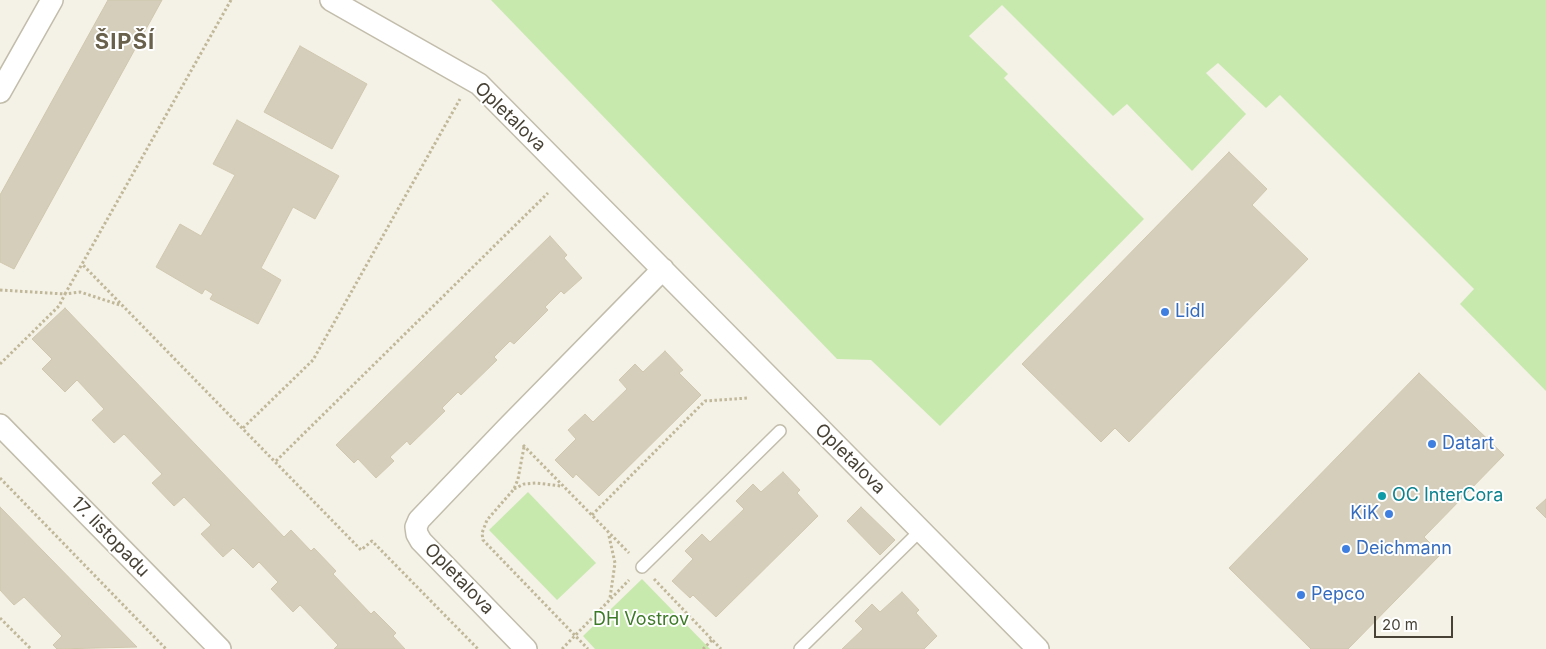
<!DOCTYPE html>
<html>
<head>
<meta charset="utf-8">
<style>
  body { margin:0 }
  #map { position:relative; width:1546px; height:649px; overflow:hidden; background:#f4f1e6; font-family:Inter,sans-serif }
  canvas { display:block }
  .scale { position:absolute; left:1374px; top:616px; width:79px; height:22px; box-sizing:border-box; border:2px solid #474235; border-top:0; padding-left:6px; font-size:15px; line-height:18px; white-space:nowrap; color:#474235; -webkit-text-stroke:4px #fff; paint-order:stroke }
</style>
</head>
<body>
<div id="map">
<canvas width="1546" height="649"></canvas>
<div class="scale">20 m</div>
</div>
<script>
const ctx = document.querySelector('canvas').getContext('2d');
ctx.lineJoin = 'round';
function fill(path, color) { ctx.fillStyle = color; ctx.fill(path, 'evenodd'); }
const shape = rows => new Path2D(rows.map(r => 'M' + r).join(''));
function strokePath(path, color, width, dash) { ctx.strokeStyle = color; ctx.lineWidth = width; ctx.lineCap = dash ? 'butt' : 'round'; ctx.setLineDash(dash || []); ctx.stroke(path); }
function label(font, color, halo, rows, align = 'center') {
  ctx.font = font + ' Inter,sans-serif'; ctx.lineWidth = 4; ctx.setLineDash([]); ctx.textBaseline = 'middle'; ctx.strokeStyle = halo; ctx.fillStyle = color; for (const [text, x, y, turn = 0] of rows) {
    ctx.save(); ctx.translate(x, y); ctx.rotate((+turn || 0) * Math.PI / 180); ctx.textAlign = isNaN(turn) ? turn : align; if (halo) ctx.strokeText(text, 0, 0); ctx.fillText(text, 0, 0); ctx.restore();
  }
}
fill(shape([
  [491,0,1546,0,1546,391,1460,304,1474,289,1280,95,1266,108,1218,63,1206,73,1246,114,1192,171,1127,104,1113,116,1002,5,969,36,1008,74,1004,78,1144,219,940,426,871,360,837,359],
  [528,492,596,563,557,600,489,530],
  [642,579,710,649,595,649,583,636]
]), '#c8e9ae');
const building = shape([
  [108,0,162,0,14,269,0,262,0,195,108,0],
  [300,46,367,84,332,149,264,112,300,46],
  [237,120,339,176,315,219,293,207,261,268,281,280,258,324,210,299,213,294,205,289,202,294,156,267,180,224,201,236,235,175,213,164,237,120],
  [1229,152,1267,189,1252,205,1308,259,1129,442,1115,428,1101,442,1022,364,1229,152],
  [550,236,567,255,564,258,582,278,564,294,561,291,545,307,548,310,514,344,510,341,494,357,497,360,461,395,458,392,442,408,445,411,410,445,407,441,390,457,394,461,376,478,358,459,354,463,336,445,550,236],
  [65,308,284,537,291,530,311,551,314,548,336,571,333,574,371,614,374,611,396,633,393,636,405,649,334,649,338,645,300,605,293,612,271,589,278,582,259,562,253,568,233,548,223,557,201,534,211,525,184,497,174,506,152,483,162,474,124,434,114,443,92,420,104,409,77,380,65,392,42,369,52,359,32,339,65,308],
  [665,351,683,370,679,373,701,395,599,496,576,474,573,478,555,460,576,439,568,430,585,414,593,422,627,389,619,380,635,364,643,372,665,351],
  [1419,373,1504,455,1424,537,1441,554,1348,649,1311,649,1229,568,1419,373],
  [783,472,800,490,797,493,818,516,716,617,693,595,690,598,672,581,693,559,685,551,702,534,710,542,744,509,736,501,753,484,761,492,783,472],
  [1546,499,1546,518,1536,508,1546,499],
  [0,507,137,647,57,649,53,645,62,636,24,597,14,605,0,590,0,507],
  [861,507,895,540,880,555,847,521,861,507],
  [902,592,919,610,916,613,937,636,924,649,842,649,863,629,855,621,872,604,880,612,902,592]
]);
fill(building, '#d5cebb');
strokePath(building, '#d0c7ae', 1);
const lane = shape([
  [642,567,780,431],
  [800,649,921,530]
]);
const street = shape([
  [331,0,479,84,1038,649],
  [0,92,52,0],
  [0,425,220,649],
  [526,649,421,541,417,534,416,527,419,520,506,429,663,269]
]);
strokePath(lane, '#c2bdab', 14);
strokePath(street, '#c2bdab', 24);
strokePath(shape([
  [231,0,82,264,361,550,372,541,478,649],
  [0,290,65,294,82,264],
  [0,364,59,306,65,294,80,292,123,306],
  [243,428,313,360,460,99],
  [523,445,629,553],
  [524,447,518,479,514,489,487,520,482,533,483,540,588,649],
  [276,461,548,193],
  [0,478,166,649],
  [514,489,524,484,536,483,561,486],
  [592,515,705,401,748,398],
  [609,536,615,563,610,598],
  [654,579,721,649],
  [0,618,31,649],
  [562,649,629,580],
  [703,649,712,640]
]), '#c1b899', 3, [2.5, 2.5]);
strokePath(lane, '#fff', 11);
strokePath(street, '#fff', 21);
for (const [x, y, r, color] of [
  [1165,312,5,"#3f7fe0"],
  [1432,444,5,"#3f7fe0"],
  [1382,496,5,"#0f9aa8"],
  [1389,514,5,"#3f7fe0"],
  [1346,549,5,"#3f7fe0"],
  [1301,595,5,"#3f7fe0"]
]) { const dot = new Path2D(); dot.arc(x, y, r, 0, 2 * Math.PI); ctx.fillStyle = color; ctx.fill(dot); strokePath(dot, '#fff', 2); }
label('18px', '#474235', '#fff', [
  ["Opletalova",510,117,44],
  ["Opletalova",850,459,45],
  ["17. listopadu",110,537,46],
  ["Opletalova",459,579,46]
]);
label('18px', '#366cbe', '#fff', [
  ["Lidl",1175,312],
  ["Datart",1442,444],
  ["KiK",1379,514,"right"],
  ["Deichmann",1356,549],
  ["Pepco",1311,595]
], 'left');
label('18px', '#0d838f', '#fff', [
  ["OC InterCora",1392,496]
], 'left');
label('18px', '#3d7a27', '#fff', [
  ["DH Vostrov",641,620]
]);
ctx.letterSpacing = '1px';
label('bold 22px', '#6a614c', '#fff', [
  ["ŠIPŠÍ",125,42]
]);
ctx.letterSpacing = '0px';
</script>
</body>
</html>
